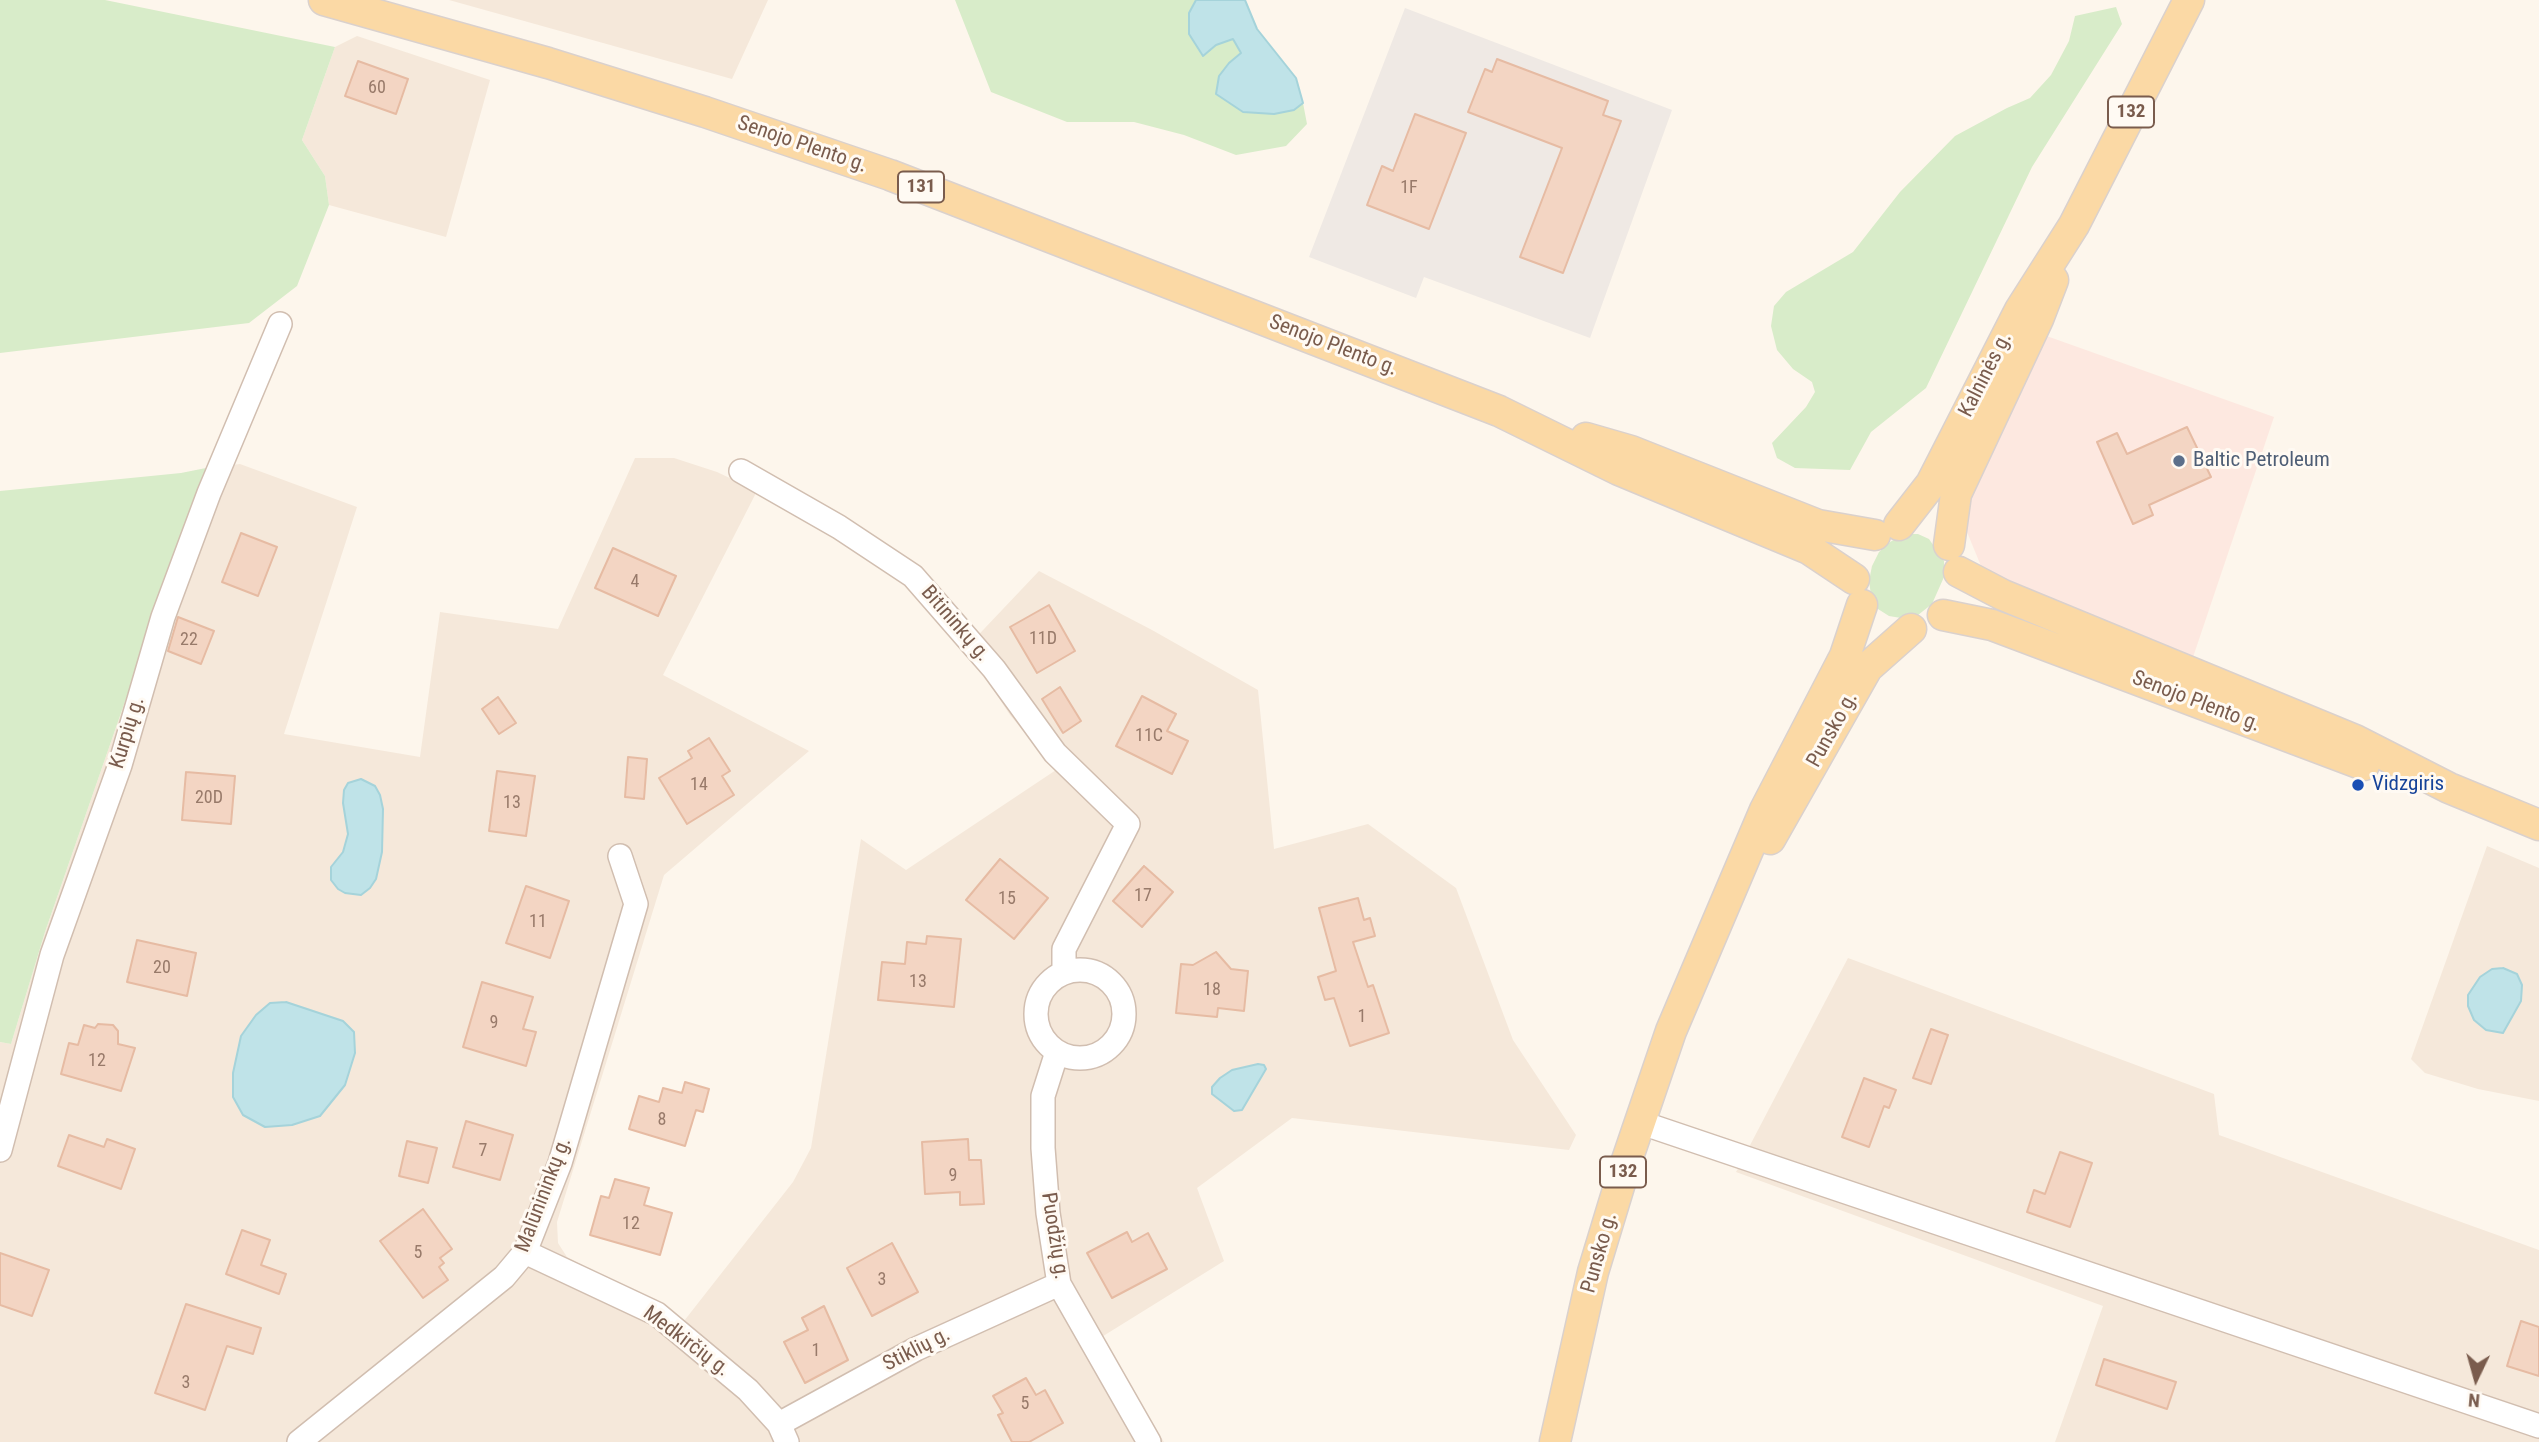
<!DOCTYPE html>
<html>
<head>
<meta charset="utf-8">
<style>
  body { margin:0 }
  #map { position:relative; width:2539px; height:1442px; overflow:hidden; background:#fdf6ec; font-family:"Roboto Condensed",sans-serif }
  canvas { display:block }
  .north { position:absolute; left:2441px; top:1344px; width:70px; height:70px; -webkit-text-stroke:5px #fffaf3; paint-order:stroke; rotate:185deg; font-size:19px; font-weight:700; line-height:28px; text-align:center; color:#7a5c4d }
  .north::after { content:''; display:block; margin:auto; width:24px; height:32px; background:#7a5c4d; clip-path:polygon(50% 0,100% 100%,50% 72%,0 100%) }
</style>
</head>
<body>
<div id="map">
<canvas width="2539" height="1442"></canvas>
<div class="north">N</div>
</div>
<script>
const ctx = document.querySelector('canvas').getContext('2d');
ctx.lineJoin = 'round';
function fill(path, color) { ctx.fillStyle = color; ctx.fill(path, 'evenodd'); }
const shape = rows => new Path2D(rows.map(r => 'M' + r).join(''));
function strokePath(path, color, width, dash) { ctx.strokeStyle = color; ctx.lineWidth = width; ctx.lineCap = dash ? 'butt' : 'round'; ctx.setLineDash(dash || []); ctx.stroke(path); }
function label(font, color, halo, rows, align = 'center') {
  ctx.font = font + ' "Roboto Condensed",sans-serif'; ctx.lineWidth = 6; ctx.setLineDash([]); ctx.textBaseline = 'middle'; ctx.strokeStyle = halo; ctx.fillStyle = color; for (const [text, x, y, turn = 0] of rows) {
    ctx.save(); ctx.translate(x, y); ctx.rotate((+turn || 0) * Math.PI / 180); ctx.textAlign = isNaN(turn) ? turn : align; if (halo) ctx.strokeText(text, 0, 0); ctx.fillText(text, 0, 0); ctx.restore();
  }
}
fill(shape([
  [449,0,768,0,732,79],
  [357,36,490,80,446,237,329,205,325,176,302,140,335,47],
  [635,458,674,458,717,472,757,491,663,675,809,751,664,875,557,1222,558,1243,567,1257,669,1310,684,1321,793,1182,811,1148,861,839,906,870,1056,770,1010,715,966,648,1039,571,1152,630,1258,690,1274,849,1368,824,1456,888,1513,1040,1576,1135,1569,1150,1292,1118,1197,1188,1224,1261,1100,1338,1164,1442,0,1442,0,1042,11,1044,45,932,206,468,240,464,357,507,284,734,420,757,440,612,558,629],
  [2487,846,2539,868,2539,1101,2478,1089,2425,1073,2411,1059],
  [1848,958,2214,1094,2219,1135,2539,1250,2539,1442,2055,1442,2103,1306,1736,1172]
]), '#f5e8da');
fill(shape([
  [2041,334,2274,417,2190,666,1987,575,1981,566,1967,532,1964,505]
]), '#fde8e0');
fill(shape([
  [1405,8,1672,110,1590,338,1424,277,1416,298,1309,257]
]), '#efe9e4');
fill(shape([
  [0,0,105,0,335,47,302,140,325,176,329,205,297,286,249,323,0,353],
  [955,0,1196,0,1189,13,1203,56,1216,45,1233,39,1241,54,1229,63,1217,94,1243,112,1274,114,1294,110,1303,103,1307,124,1286,146,1236,155,1184,135,1134,122,1067,122,991,92],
  [2116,7,2122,24,2032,167,1926,388,1871,432,1850,470,1795,468,1777,458,1772,443,1806,407,1815,392,1812,382,1793,369,1777,350,1771,326,1774,306,1786,292,1853,252,1900,192,1955,136,2007,108,2030,98,2051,75,2069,41,2075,16],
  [206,468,45,932,11,1044,0,1042,0,491,181,473],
  [1904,534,1918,534,1929,539,1944,561,1944,577,1932,604,1918,615,1901,618,1889,616,1878,609,1871,595,1869,581,1872,566,1879,552,1890,542]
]), '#d8ecc9');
const water = shape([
  [1196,0,1245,0,1257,29,1296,78,1303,103,1294,110,1274,114,1243,112,1216,94,1219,76,1229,63,1241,53,1233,39,1216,45,1203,56,1189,34,1189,13,1196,0],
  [361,779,375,786,380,795,383,809,382,852,376,879,370,888,361,895,345,893,338,889,331,880,331,867,343,852,348,834,343,803,344,790,348,783,361,779],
  [2503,968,2517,974,2522,985,2521,1001,2503,1033,2486,1030,2474,1020,2468,1006,2468,995,2480,977,2492,969,2503,968],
  [286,1002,343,1021,354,1032,355,1053,345,1085,320,1116,292,1125,265,1127,243,1115,233,1097,233,1073,241,1036,256,1015,270,1003,286,1002],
  [1258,1064,1264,1065,1266,1069,1242,1110,1234,1111,1212,1094,1212,1087,1220,1078,1232,1070,1258,1064]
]);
fill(water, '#bfe3e8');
strokePath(water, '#a5d3da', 2);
const building = shape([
  [1497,59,1608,101,1603,115,1621,121,1563,273,1520,257,1562,148,1468,112,1485,69,1492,72,1497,59],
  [358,61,408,79,396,114,345,96,358,61],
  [1415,114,1466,133,1429,229,1367,205,1382,166,1393,171,1415,114],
  [2187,427,2211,477,2149,505,2153,515,2133,524,2097,442,2117,433,2127,454,2187,427],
  [241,533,277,547,258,596,222,582,241,533],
  [613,548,676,576,658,616,595,588,613,548],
  [1049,605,1075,651,1037,673,1010,627,1049,605],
  [178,617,214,631,201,664,168,651,178,617],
  [1060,687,1081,721,1063,733,1042,699,1060,687],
  [1142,696,1176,714,1167,731,1188,741,1172,774,1116,746,1142,696],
  [498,697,516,723,499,734,482,709,498,697],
  [709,738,730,771,722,776,734,795,687,824,659,778,692,758,688,751,709,738],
  [628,757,647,759,644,799,625,797,628,757],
  [497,771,535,776,526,836,489,831,497,771],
  [186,772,235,776,231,824,182,820,186,772],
  [1000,859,1048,898,1014,939,966,900,1000,859],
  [1144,866,1173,892,1142,927,1113,901,1144,866],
  [526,886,569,901,550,958,506,943,526,886],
  [1358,898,1364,920,1370,918,1375,936,1353,942,1368,987,1373,985,1389,1033,1350,1046,1334,998,1325,1000,1318,977,1336,971,1319,908,1358,898],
  [927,936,961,939,954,1007,878,1000,882,962,905,964,907,942,926,944,927,936],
  [137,940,196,953,187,996,127,982,137,940],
  [1216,952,1231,969,1248,971,1244,1011,1218,1008,1217,1017,1176,1013,1181,964,1193,965,1216,952],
  [482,982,533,997,523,1029,536,1032,526,1066,463,1047,482,982],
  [98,1024,113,1025,118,1031,118,1044,135,1048,121,1091,61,1074,69,1043,78,1045,84,1025,95,1028,98,1024],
  [1931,1029,1948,1035,1931,1084,1913,1078,1931,1029],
  [1864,1078,1896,1090,1889,1108,1884,1106,1869,1147,1842,1137,1864,1078],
  [685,1082,709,1089,703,1112,696,1110,685,1146,629,1129,639,1096,659,1102,663,1088,682,1093,685,1082],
  [466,1121,513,1135,500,1180,453,1167,466,1121],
  [69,1135,104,1147,107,1139,135,1149,121,1189,58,1166,69,1135],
  [968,1139,969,1160,981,1160,984,1204,960,1205,960,1192,925,1194,922,1142,968,1139],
  [407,1141,437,1148,428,1183,399,1176,407,1141],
  [2060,1152,2092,1163,2070,1227,2027,1212,2034,1190,2045,1194,2060,1152],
  [615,1179,649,1188,644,1205,672,1213,660,1255,590,1235,601,1196,609,1198,615,1179],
  [423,1209,452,1249,440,1258,444,1263,439,1267,448,1280,423,1298,380,1241,423,1209],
  [242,1230,270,1240,261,1265,286,1274,279,1294,226,1274,242,1230],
  [1127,1232,1132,1242,1148,1233,1167,1269,1112,1298,1087,1253,1127,1232],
  [892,1243,918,1292,872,1316,847,1268,892,1243],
  [0,1253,49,1270,32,1316,0,1305,0,1253],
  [186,1304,261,1328,253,1354,227,1346,205,1410,155,1393,186,1304],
  [824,1306,848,1360,805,1383,784,1342,808,1330,802,1318,824,1306],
  [2521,1321,2539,1327,2539,1376,2507,1366,2521,1321],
  [2104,1359,2176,1382,2167,1409,2096,1385,2104,1359],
  [1026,1378,1036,1395,1045,1390,1063,1423,1029,1442,1012,1442,998,1415,1003,1413,993,1396,1026,1378]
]);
fill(building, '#f3d5c3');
strokePath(building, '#e6bba3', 2);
const minor = shape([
  [741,471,839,527,913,576,994,669,1055,753,1128,824,1064,949,1064,973],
  '1036 1014a44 44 0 1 1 88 0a44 44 0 1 1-88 0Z',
  [1057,1052,1043,1096,1043,1148,1048,1213,1059,1284,1149,1442],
  [1639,1122,2539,1426],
  [0,1150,52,955,120,765,163,617,209,493,280,324],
  [525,1252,657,1314,748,1390,779,1424,787,1442],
  [779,1424,916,1349,1059,1284],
  [299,1442,504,1277,525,1252,560,1163,636,904,620,856]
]);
const major = shape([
  [324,0,548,63,705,112,890,175,1499,411,1619,470,1809,549,1854,579],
  [1586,438,1631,451,1818,525,1875,535],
  [1899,525,1931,484,2020,310,2074,225,2189,0],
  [1949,545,1956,494,2038,319,2053,280],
  [1959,572,2003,595,2355,740,2449,788,2539,825],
  [1943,615,1992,625,2364,765],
  [1770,839,1867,668,1911,629],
  [1555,1442,1593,1272,1627,1160,1671,1031,1765,810,1845,656,1862,605]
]);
strokePath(minor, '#d1beb0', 26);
strokePath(major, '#dad1cd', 33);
strokePath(minor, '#fff', 23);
strokePath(major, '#fbd9a5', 30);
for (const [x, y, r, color] of [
  [2179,461,7,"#5c6f8a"],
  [2358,785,7,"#1a4fb4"]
]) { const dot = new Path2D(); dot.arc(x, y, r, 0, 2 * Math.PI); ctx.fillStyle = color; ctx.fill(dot); strokePath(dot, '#fffaf3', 2.5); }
label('18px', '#987a6a', null, [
  ["60",377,88],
  ["1F",1409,188],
  ["4",635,582],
  ["11D",1043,639],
  ["22",189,640],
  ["11C",1149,736],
  ["14",699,785],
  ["20D",209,798],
  ["13",512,803],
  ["17",1143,896],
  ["15",1007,899],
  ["11",538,922],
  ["20",162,968],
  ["13",918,982],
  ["18",1212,990],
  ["1",1362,1017],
  ["9",494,1023],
  ["12",97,1061],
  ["8",662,1120],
  ["7",483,1151],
  ["9",953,1176],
  ["12",631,1224],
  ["5",418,1253],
  ["3",882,1280],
  ["1",816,1351],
  ["3",186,1383],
  ["5",1025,1404]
]);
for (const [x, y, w] of [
  [2131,112,46],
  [921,187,46],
  [1623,1172,46]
]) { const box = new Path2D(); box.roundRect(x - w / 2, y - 15.5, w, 31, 5); ctx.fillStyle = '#fffaf3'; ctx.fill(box); strokePath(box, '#7a5c4d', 2); }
label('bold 19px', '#7a5c4d', null, [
  ["132",2131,112],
  ["131",921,187],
  ["132",1623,1172]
]);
label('21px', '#7a5c4d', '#fffaf3', [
  ["Senojo Plento g.",802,145,19],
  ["Senojo Plento g.",1333,346,21],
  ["Kalninės g.",1986,375,-63],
  ["Bitininkų g.",955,624,49],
  ["Senojo Plento g.",2196,702,21],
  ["Punsko g.",1833,730,-61],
  ["Kurpių g.",128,733,-73],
  ["Malūnininkų g.",544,1195,-69],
  ["Puodžių g.",1054,1236,81],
  ["Punsko g.",1600,1253,-74],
  ["Medkirčių g.",686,1342,37],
  ["Stiklių g.",917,1350,-27]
]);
label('21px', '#4e5e75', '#fffaf3', [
  ["Baltic Petroleum",2193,461]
], 'left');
label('21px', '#164399', '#fffaf3', [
  ["Vidzgiris",2372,785]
], 'left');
</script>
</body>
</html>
